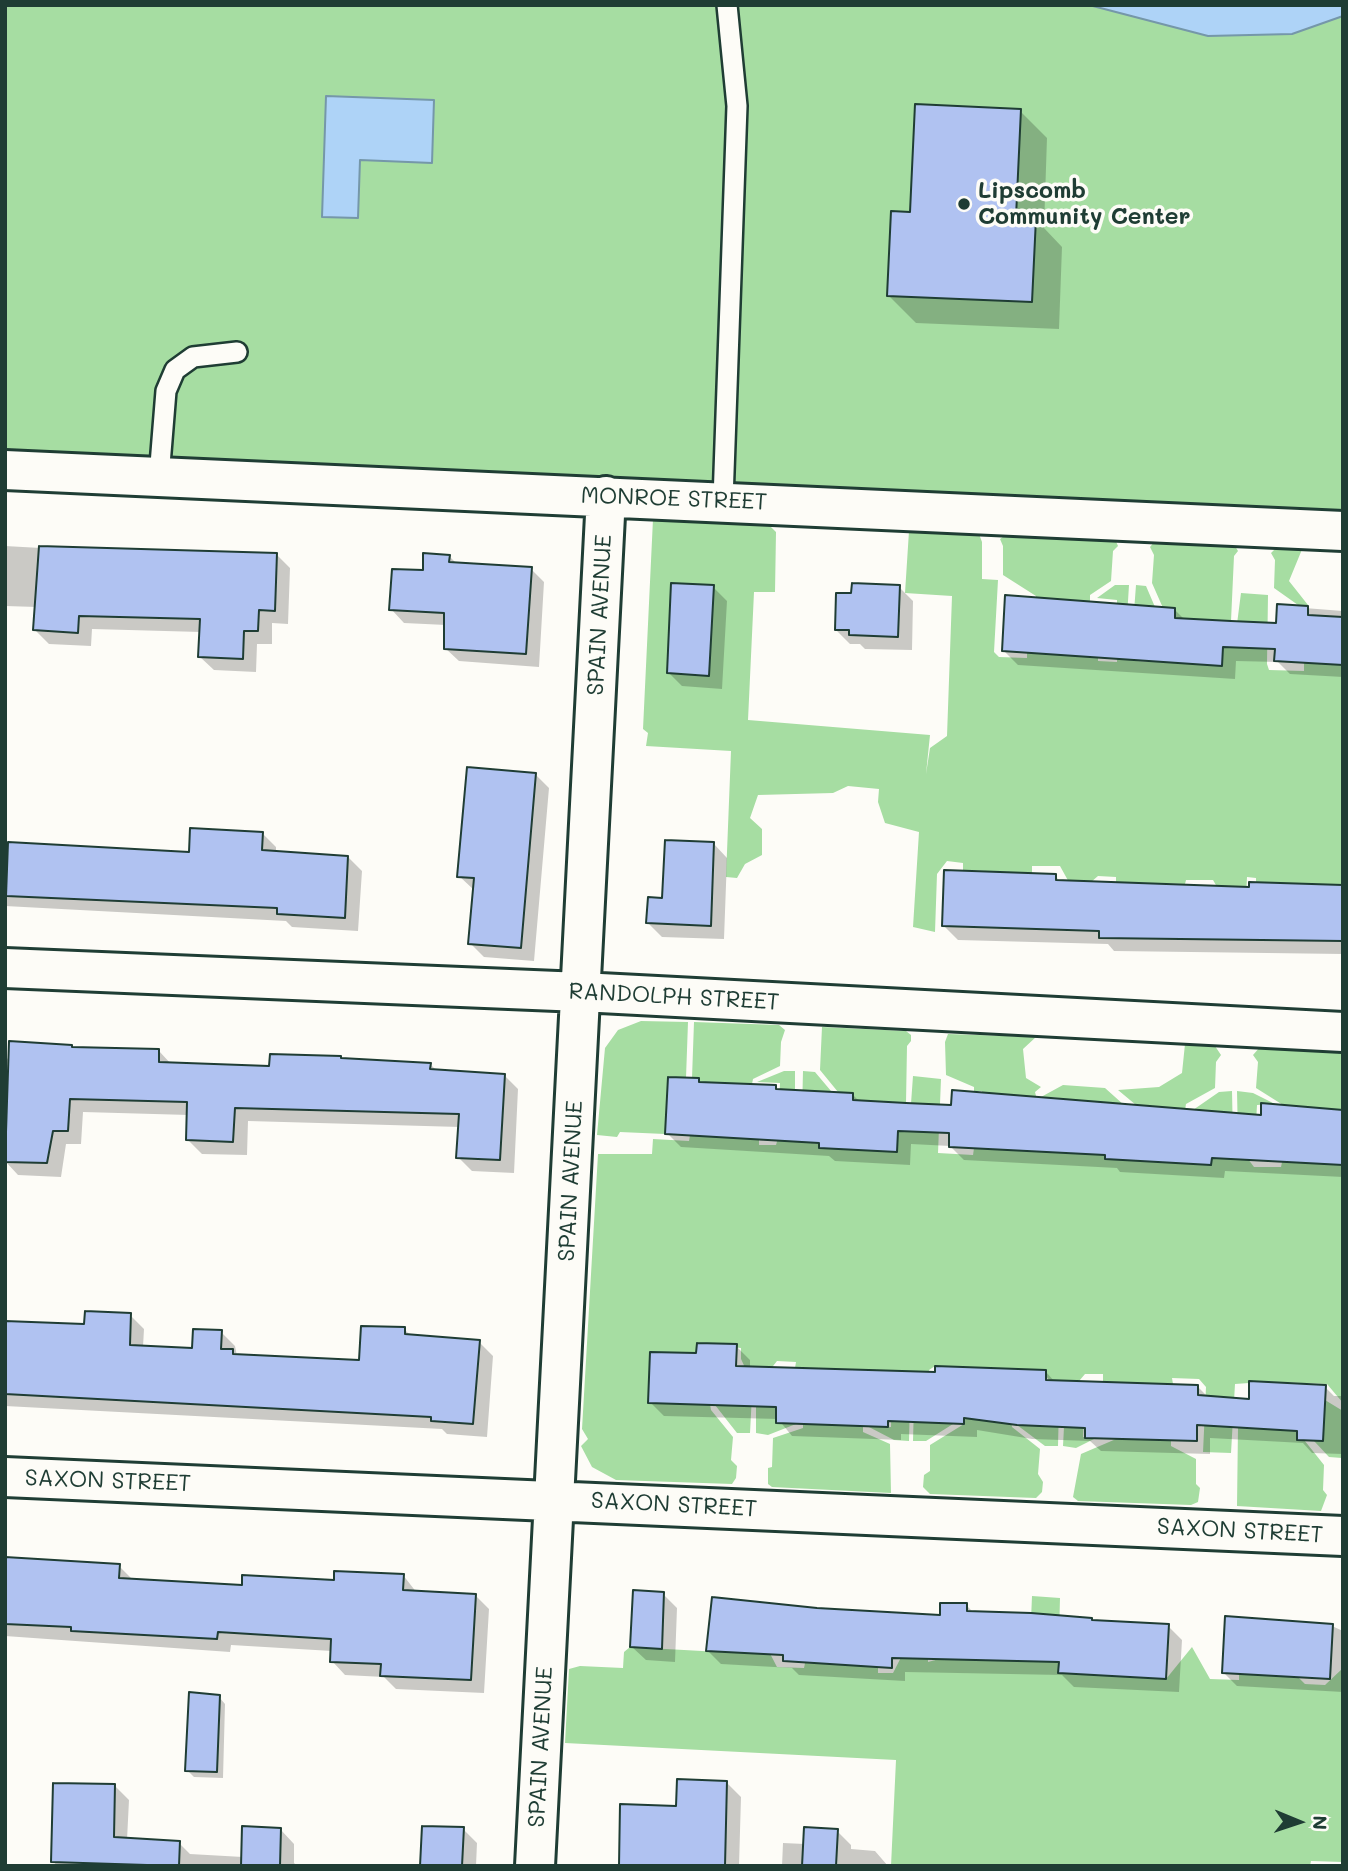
<!DOCTYPE html>
<html>
<head>
<meta charset="utf-8">
<style>
  body { margin:0 }
  #map { position:relative; width:1348px; height:1871px; overflow:hidden; background:#fdfcf7; font-family:Mali,sans-serif }
  canvas { display:block }
  .frame { position:absolute; inset:0; border:7px solid #1f3d34; pointer-events:none }
  .north { position:absolute; left:1264px; top:1787px; width:70px; height:70px; -webkit-text-stroke:5px #fdfcf7; paint-order:stroke; rotate:92deg; font-size:19px; font-weight:700; line-height:28px; text-align:center; color:#1f3d34 }
  .north::after { content:''; display:block; margin:auto; width:24px; height:32px; background:#1f3d34; clip-path:polygon(50% 0,100% 100%,50% 72%,0 100%) }
</style>
</head>
<body>
<div id="map">
<canvas width="1348" height="1871"></canvas>
<div class="frame"></div>
<div class="north">N</div>
</div>
<script>
const ctx = document.querySelector('canvas').getContext('2d');
ctx.lineJoin = 'round';
function fill(path, color) { ctx.fillStyle = color; ctx.fill(path, 'evenodd'); }
const shape = rows => new Path2D(rows.map(r => 'M' + r).join(''));
function strokePath(path, color, width, dash) { ctx.strokeStyle = color; ctx.lineWidth = width; ctx.lineCap = dash ? 'butt' : 'round'; ctx.setLineDash(dash || []); ctx.stroke(path); }
function label(font, color, halo, rows, align = 'center') {
  ctx.font = font + ' Mali,sans-serif'; ctx.lineWidth = 7; ctx.setLineDash([]); ctx.textBaseline = 'middle'; ctx.strokeStyle = halo; ctx.fillStyle = color; for (const [text, x, y, turn = 0] of rows) {
    ctx.save(); ctx.translate(x, y); ctx.rotate((+turn || 0) * Math.PI / 180); ctx.textAlign = isNaN(turn) ? turn : align; if (halo) ctx.strokeText(text, 0, 0); ctx.fillText(text, 0, 0); ctx.restore();
  }
}
fill(shape([
  [5,5,1343,5,1343,531,5,470],
  [653,519,770,526,776,532,775,592,754,592,748,720,930,735,926,774,930,748,947,736,952,596,905,593,909,531,979,534,982,542,982,579,998,580,994,652,999,657,1027,658,1027,653,1098,657,1098,661,1117,662,1117,600,1097,598,1115,585,1129,585,1126,633,1134,647,1136,661,1222,665,1223,647,1234,647,1241,593,1268,595,1267,664,1269,670,1304,671,1304,663,1343,665,1343,885,1256,882,1256,878,1247,877,1246,898,1231,911,1213,880,1186,880,1185,884,1116,882,1116,877,1098,876,1076,895,1060,866,1032,866,1032,873,963,870,963,863,947,861,937,874,935,932,913,927,919,832,885,823,878,802,879,789,848,786,833,793,758,795,750,818,762,829,762,855,745,864,737,878,726,877,731,751,646,746,648,733,643,729],
  [671,583,714,585,709,675,667,673],
  [1007,534,1115,539,1118,546,1113,551,1111,581,1090,595,1090,602,1036,606,1036,596,1003,575,1003,546,1000,539],
  [1155,541,1235,546,1238,551,1234,556,1231,621,1175,618,1175,609,1163,608,1152,583,1154,555,1150,547],
  [1278,546,1303,547,1289,581,1308,605,1298,605,1274,588,1275,560,1271,553],
  [1136,585,1146,586,1155,607,1133,625],
  [641,1021,688,1022,686,1078,668,1077,665,1134,620,1132,617,1137,597,1135,605,1048,618,1030],
  [694,1022,779,1025,785,1030,781,1042,780,1066,753,1079,752,1084,746,1084,746,1091,699,1088,692,1078],
  [822,1027,906,1031,911,1035,911,1041,907,1046,906,1103,853,1100,853,1093,838,1092,820,1070],
  [948,1034,1036,1037,1023,1049,1026,1078,1041,1087,1035,1092,1036,1096,982,1101,982,1091,974,1091,974,1087,946,1075,945,1042],
  [1185,1044,1215,1046,1221,1055,1216,1062,1215,1088,1186,1104,1185,1110,1136,1105,1118,1090,1159,1087,1182,1073],
  [1260,1047,1343,1051,1343,1109,1292,1115,1293,1105,1283,1105,1256,1088,1258,1062,1253,1055],
  [784,1071,795,1071,795,1112,778,1133,780,1083,757,1082],
  [803,1071,815,1072,831,1091,822,1091,820,1131,802,1112],
  [913,1076,941,1079,938,1153,973,1155,974,1148,1057,1152,1060,1098,1041,1097,1063,1085,1105,1088,1124,1105,1108,1104,1105,1159,1211,1165,1214,1112,1193,1110,1219,1092,1232,1091,1233,1139,1254,1167,1281,1167,1282,1162,1343,1165,1343,1403,1327,1384,1250,1381,1249,1383,1235,1384,1231,1453,1203,1452,1206,1387,1199,1379,1172,1378,1173,1384,1103,1382,1103,1374,1085,1374,1063,1400,1046,1376,1046,1370,935,1366,929,1370,928,1382,890,1371,795,1368,796,1362,777,1361,755,1389,741,1359,741,1348,697,1343,697,1353,650,1352,648,1402,710,1404,711,1410,733,1437,731,1460,737,1466,736,1478,732,1484,616,1480,592,1467,581,1446,588,1439,582,1429,598,1154,652,1154,653,1139,689,1141,690,1135,759,1139,759,1145,776,1145,778,1138,812,1132,812,1143,819,1144,820,1148,897,1152,898,1131,909,1131],
  [1237,1091,1253,1093,1275,1104,1257,1105,1254,1159,1238,1138],
  [778,1367,776,1423,796,1424,768,1435,756,1433,756,1395],
  [892,1378,910,1400,909,1441,894,1440,867,1426,891,1427],
  [1085,1383,1083,1437,1096,1438,1076,1448,1063,1446,1065,1407],
  [752,1395,750,1433,737,1433,715,1405],
  [1325,1400,1343,1411,1342,1458,1329,1457,1314,1441],
  [914,1402,933,1423,953,1424,926,1441,913,1441],
  [1059,1407,1058,1446,1045,1446,1017,1425,1044,1426],
  [966,1417,1011,1420,1012,1427,1040,1449,1038,1474,1043,1482,1042,1492,1036,1498,930,1494,923,1487,924,1475,930,1471,930,1445,964,1424],
  [803,1424,863,1426,863,1432,890,1444,891,1493,772,1487,768,1484,768,1468,772,1467,773,1438,803,1428],
  [1238,1427,1297,1431,1324,1465,1323,1490,1327,1495,1321,1511,1237,1506],
  [1117,1432,1171,1440,1171,1446,1196,1459,1196,1484,1200,1488,1198,1502,1191,1505,1078,1501,1073,1497,1081,1454,1116,1439],
  [1032,1596,1060,1598,1058,1673,1166,1679,1192,1647,1210,1679,1239,1680,1239,1674,1298,1677,1305,1684,1325,1685,1343,1668,1343,1862,1311,1861,1310,1866,891,1866,896,1760,565,1743,569,1669,580,1666,623,1668,624,1652,630,1647,738,1653,761,1636,777,1667,804,1668,805,1663,878,1667,878,1673,893,1673,915,1630,928,1644,928,1662,939,1659,1013,1661,1030,1644]
]), '#a6dda2');
const water = shape([
  [1089,5,1343,5,1343,16,1292,34,1208,36,1089,5],
  [326,96,434,100,432,163,360,160,358,218,322,217,326,96]
]);
fill(water, '#aed3f7');
strokePath(water, '#7597a9', 2);
fill(shape([
  [1020,111,1047,138,1044,228,1062,247,1059,329,916,323,889,296,912,213],
  [5,546,113,552,276,554,290,568,288,624,272,623,272,644,257,644,256,672,214,670,200,657,201,632,92,629,91,646,49,644,35,630,37,607,5,606],
  [449,556,457,564,531,569,544,582,539,667,459,661,445,648,446,625,404,623,391,609,424,572],
  [713,587,727,601,722,689,682,686,668,672],
  [899,587,913,601,912,650,865,649,860,644,850,644,836,630],
  [1279,606,1343,611,1343,677,1290,674,1278,662,1236,661,1235,679,1018,665,1004,651,1175,610,1185,620,1278,625],
  [535,774,549,788,534,961,484,957,470,943,474,890,459,876],
  [262,833,276,847,276,853,348,857,362,871,358,931,292,927,286,921,5,906,5,844,191,854],
  [714,844,727,858,724,939,662,937,648,923,664,900],
  [1055,876,1061,882,1251,888,1343,887,1343,954,1114,951,1108,944,958,940,944,926],
  [74,1049,159,1051,172,1065,271,1068,341,1057,344,1060,430,1064,437,1071,504,1075,518,1089,514,1173,472,1171,458,1157,460,1127,248,1121,247,1155,202,1154,188,1140,189,1115,83,1112,81,1144,66,1144,61,1177,18,1175,5,1161,5,1059],
  [698,1080,702,1084,775,1087,780,1091,852,1094,861,1103,1262,1117,1343,1112,1343,1177,1225,1171,1224,1178,1120,1172,1117,1168,964,1160,950,1146,911,1144,910,1165,835,1161,829,1156,681,1147,667,1133],
  [130,1315,144,1329,143,1347,194,1350,221,1332,235,1346,237,1356,361,1362,404,1329,412,1337,479,1342,493,1356,487,1437,447,1434,442,1429,5,1406,5,1323,86,1325],
  [736,1346,750,1360,750,1368,936,1374,1046,1372,1055,1382,1198,1387,1209,1398,1251,1401,1325,1387,1334,1396,1343,1396,1343,1454,1312,1453,1303,1443,1210,1438,1210,1454,1101,1451,1090,1441,1032,1439,977,1430,977,1437,901,1434,901,1440,792,1436,778,1419,664,1416,650,1402,698,1355],
  [5,1559,119,1566,133,1580,243,1587,403,1575,417,1593,475,1595,489,1609,484,1693,396,1689,384,1677,345,1675,332,1661,332,1651,231,1645,230,1652,5,1636],
  [663,1594,677,1608,675,1662,646,1660,632,1647],
  [966,1605,974,1613,1168,1626,1182,1640,1179,1692,1074,1687,1062,1675,905,1672,905,1681,799,1675,792,1668,721,1664,708,1651,817,1610,942,1616],
  [1332,1626,1343,1631,1343,1692,1237,1686,1223,1672],
  [219,1697,225,1704,223,1778,194,1777,187,1770],
  [727,1783,741,1797,739,1866,620,1866,678,1808],
  [115,1786,129,1800,127,1840,179,1843,190,1854,243,1857,281,1830,294,1844,294,1863,297,1866,57,1866,53,1861],
  [463,1829,477,1843,476,1866,422,1866],
  [837,1831,851,1845,851,1849,875,1851,888,1866,782,1866,783,1843,805,1844]
]), '#0003');
const building = shape([
  [915,104,1021,109,1016,217,1036,218,1032,302,887,296,891,211,910,212,915,104],
  [39,546,277,553,275,611,259,610,258,631,244,631,243,659,198,657,200,619,79,616,78,633,33,630,39,546],
  [423,553,450,555,449,562,532,567,526,654,444,649,444,613,389,610,392,569,423,570,423,553],
  [671,583,714,585,709,676,667,673,671,583],
  [852,583,900,585,898,637,849,635,849,630,835,630,836,593,851,593,852,583],
  [1005,595,1175,608,1175,618,1231,621,1276,623,1277,604,1308,606,1308,615,1343,617,1343,665,1274,661,1275,649,1223,647,1222,666,1002,651,1005,595],
  [467,767,536,773,521,948,468,944,474,878,457,877,467,767],
  [190,828,263,832,262,850,348,856,345,918,277,914,277,908,6,896,8,842,189,852,190,828],
  [665,840,714,842,711,926,646,923,648,897,662,898,665,840],
  [944,870,1056,874,1056,880,1249,887,1249,882,1343,885,1343,941,1099,938,1099,931,942,926,944,870],
  [9,1041,72,1045,72,1047,159,1049,159,1062,269,1066,270,1054,341,1056,341,1058,431,1063,430,1069,505,1074,500,1160,456,1158,459,1114,235,1108,233,1142,186,1140,187,1102,70,1099,68,1131,53,1131,47,1163,5,1162,9,1041],
  [668,1077,699,1078,699,1082,776,1085,776,1089,853,1093,853,1100,906,1103,951,1105,952,1090,1261,1115,1261,1103,1343,1110,1343,1165,1212,1158,1211,1165,1105,1159,1105,1155,949,1147,949,1133,898,1131,897,1152,819,1148,819,1143,665,1134,668,1077],
  [85,1311,131,1313,130,1345,192,1348,193,1329,222,1330,221,1349,233,1349,233,1354,359,1360,361,1326,405,1327,405,1334,480,1340,473,1424,431,1421,431,1417,5,1394,5,1321,84,1324,85,1311],
  [697,1343,737,1344,736,1366,935,1372,935,1366,1046,1370,1046,1380,1198,1385,1198,1395,1249,1399,1249,1381,1326,1385,1323,1441,1297,1440,1297,1431,1197,1425,1197,1441,1085,1438,1085,1428,1017,1425,964,1418,964,1424,888,1421,888,1427,776,1423,776,1407,648,1403,650,1352,696,1353,697,1343],
  [5,1557,120,1564,119,1578,242,1585,242,1575,334,1580,334,1571,404,1574,403,1590,476,1594,471,1680,380,1676,381,1664,330,1662,331,1639,218,1632,217,1639,71,1631,71,1627,5,1624,5,1557],
  [633,1590,664,1592,662,1649,630,1647,633,1590],
  [712,1597,817,1608,940,1615,940,1603,967,1603,967,1611,1031,1613,1092,1618,1092,1620,1169,1624,1166,1679,1058,1673,1059,1662,892,1658,892,1668,783,1661,783,1655,706,1651,712,1597],
  [1225,1616,1333,1624,1330,1679,1222,1673,1225,1616],
  [189,1692,220,1695,217,1772,185,1771,189,1692],
  [677,1779,727,1781,725,1866,619,1866,620,1804,676,1806,677,1779],
  [53,1783,115,1784,114,1837,180,1841,179,1866,51,1862,53,1783],
  [242,1826,281,1828,280,1866,241,1866,242,1826],
  [422,1826,464,1827,462,1866,420,1866,422,1826],
  [804,1827,838,1829,836,1866,802,1866,804,1827]
]);
fill(building, '#b0c2f1');
strokePath(building, '#1f3d34', 2);
const lane = shape([
  [159,477,166,391,175,370,193,357,237,352],
  [723,500,737,106,727,5]
]);
const street = shape([
  [5,470,1343,531],
  [5,968,581,992,1343,1032],
  [5,1477,1343,1536],
  [535,1866,606,496]
]);
strokePath(lane, '#1f3d34', 24);
strokePath(street, '#1f3d34', 44);
strokePath(lane, '#fdfcf7', 19);
strokePath(street, '#fdfcf7', 38);
for (const [x, y, r, color] of [
  [964,204,7,"#1f3d34"]
]) { const dot = new Path2D(); dot.arc(x, y, r, 0, 2 * Math.PI); ctx.fillStyle = color; ctx.fill(dot); strokePath(dot, '#fdfcf7', 2.5); }
label('bold 23px', '#1f3d34', '#fdfcf7', [
  ["Lipscomb",978,191],
  ["Community Center",978,217]
], 'left');
label('23px', '#1f3d34', '#fdfcf7', [
  ["MONROE STREET",674,499,2],
  ["SPAIN AVENUE",600,615,-87],
  ["RANDOLPH STREET",674,997,3],
  ["SPAIN AVENUE",571,1181,-87],
  ["SAXON STREET",108,1481,2],
  ["SAXON STREET",674,1505,3],
  ["SAXON STREET",1240,1531,3],
  ["SPAIN AVENUE",541,1747,-87]
]);
</script>
</body>
</html>
